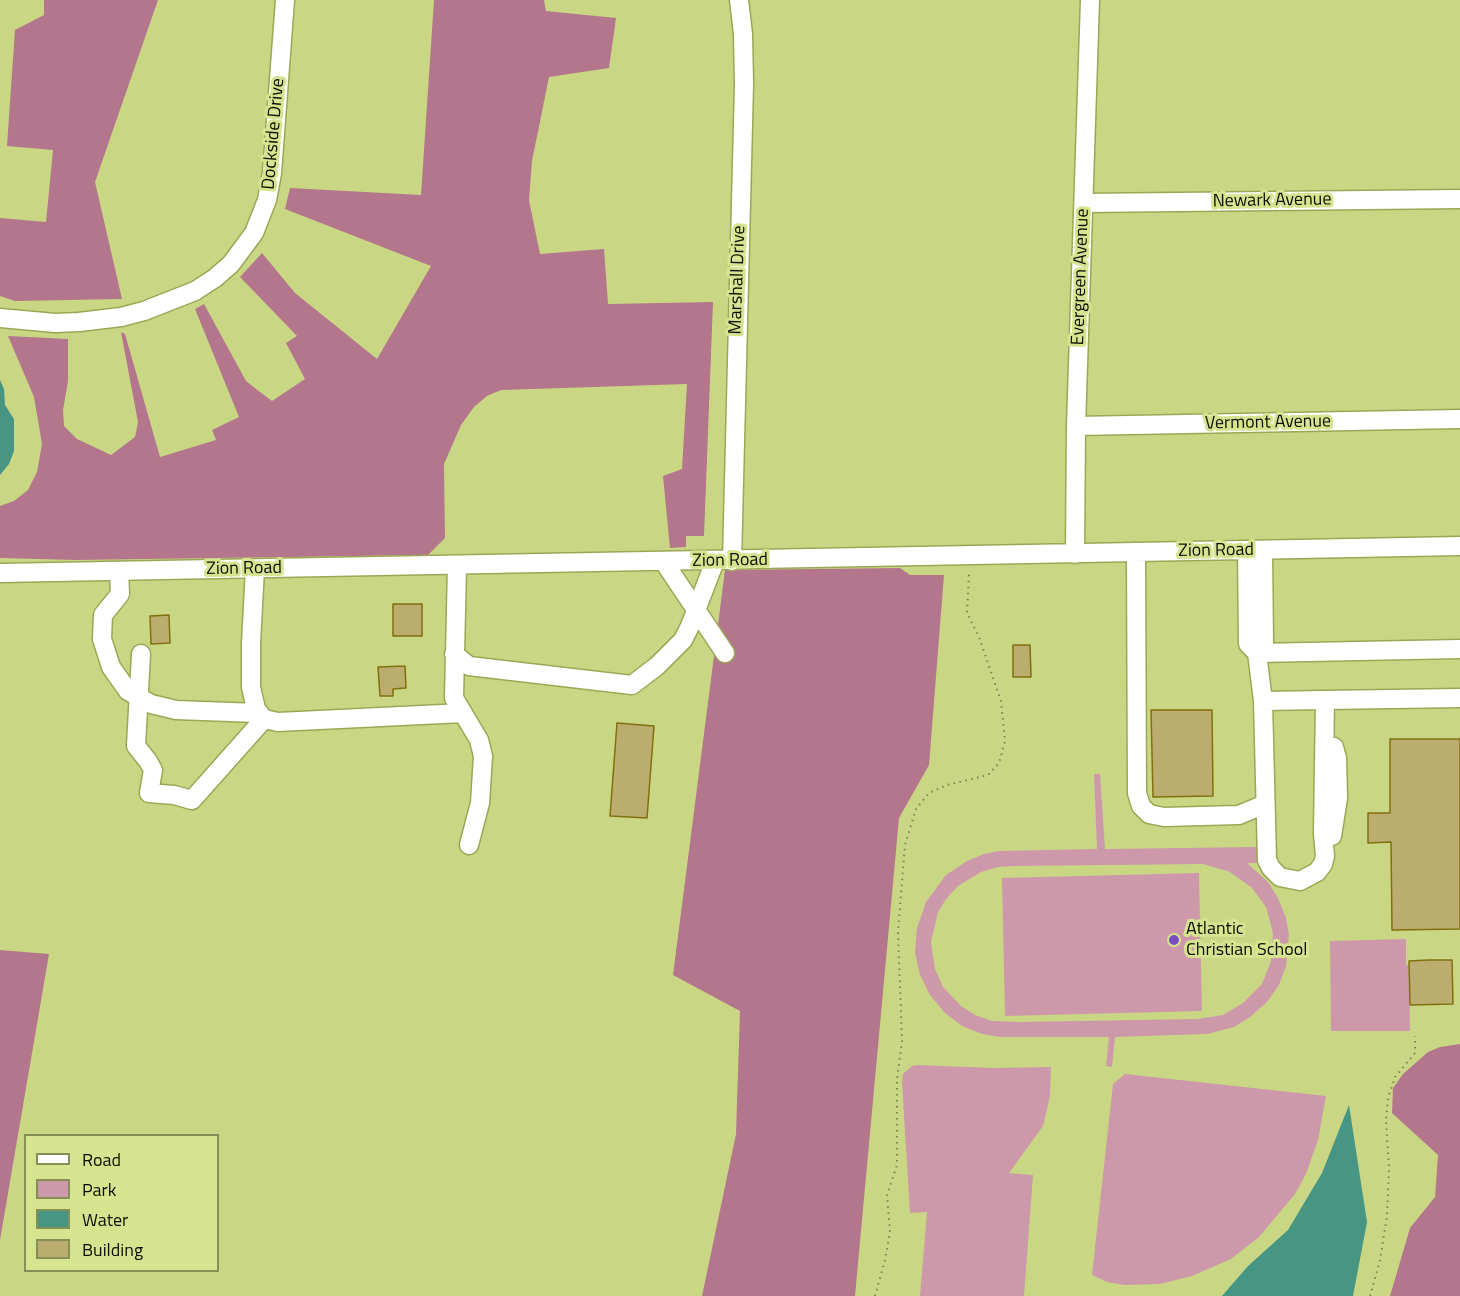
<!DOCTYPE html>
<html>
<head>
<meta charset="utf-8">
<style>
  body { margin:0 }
  #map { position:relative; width:1460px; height:1296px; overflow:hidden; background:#c9d784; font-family:"Titillium Web",sans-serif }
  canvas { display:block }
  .legend { position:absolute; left:24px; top:1134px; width:195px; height:138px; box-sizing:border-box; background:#d6e490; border:2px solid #858f56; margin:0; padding:8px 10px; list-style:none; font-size:18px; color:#0c0f00 }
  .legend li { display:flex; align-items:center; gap:12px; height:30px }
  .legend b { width:30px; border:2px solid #858f56 }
</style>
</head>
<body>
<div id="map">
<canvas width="1460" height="1296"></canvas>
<ul class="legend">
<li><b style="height:8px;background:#fff"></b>Road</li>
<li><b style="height:16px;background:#cd99aa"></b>Park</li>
<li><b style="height:16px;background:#479684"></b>Water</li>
<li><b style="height:16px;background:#bbad6f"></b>Building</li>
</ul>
</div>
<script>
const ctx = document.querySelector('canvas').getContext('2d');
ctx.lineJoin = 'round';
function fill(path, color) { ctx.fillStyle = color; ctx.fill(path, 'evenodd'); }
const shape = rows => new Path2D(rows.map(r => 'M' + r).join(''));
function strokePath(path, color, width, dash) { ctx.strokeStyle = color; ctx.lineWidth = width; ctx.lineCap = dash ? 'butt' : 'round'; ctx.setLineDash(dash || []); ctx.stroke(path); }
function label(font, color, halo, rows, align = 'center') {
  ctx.font = font + ' "Titillium Web",sans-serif'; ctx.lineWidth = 6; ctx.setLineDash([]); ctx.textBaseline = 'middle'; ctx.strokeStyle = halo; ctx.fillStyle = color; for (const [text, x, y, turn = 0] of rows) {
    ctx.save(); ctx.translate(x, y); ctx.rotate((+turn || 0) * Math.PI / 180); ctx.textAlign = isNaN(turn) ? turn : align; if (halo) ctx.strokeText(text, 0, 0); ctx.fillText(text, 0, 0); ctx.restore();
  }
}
fill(shape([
  [1094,774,1100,774,1105,849,1257,847,1259,863,1247,863,1268,882,1278,898,1286,918,1289,934,1286,966,1279,985,1267,1002,1250,1017,1234,1027,1207,1034,1115,1037,1112,1067,1106,1066,1109,1037,1000,1037,982,1034,962,1026,945,1013,930,995,920,975,915,953,917,928,926,902,946,875,967,861,984,854,999,851,1097,849],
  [1203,864,1230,872,1252,888,1266,907,1273,933,1271,961,1262,984,1243,1003,1223,1015,1197,1019,1019,1022,992,1021,975,1015,961,1006,943,987,935,969,931,942,938,912,946,899,958,886,981,872,998,867,1015,866],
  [1199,873,1202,1011,1005,1016,1002,878],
  [1406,939,1406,965,1409,965,1410,1031,1331,1031,1330,941],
  [918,1065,993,1068,1051,1067,1050,1096,1043,1126,1009,1173,1033,1175,1024,1296,920,1296,927,1212,910,1213,902,1082,903,1074,912,1066],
  [1125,1074,1326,1096,1318,1140,1306,1174,1295,1194,1259,1237,1231,1259,1192,1276,1160,1284,1124,1285,1107,1282,1092,1275,1113,1084]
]), '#cd99aa');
fill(shape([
  [44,0,158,0,95,182,122,299,15,301,0,296,0,218,46,222,53,150,7,146,15,30,44,15],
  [434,0,544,0,546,11,616,18,609,68,549,77,532,161,529,200,540,254,604,249,608,304,713,302,704,536,686,536,686,547,670,548,663,476,682,469,687,384,501,390,487,396,474,407,461,425,444,464,445,538,428,555,76,560,0,558,0,506,14,501,28,490,37,472,42,444,34,397,8,336,68,339,68,381,63,410,64,426,77,439,111,455,135,437,138,422,121,332,125,334,160,457,216,440,212,430,239,417,195,309,204,304,246,381,256,389,272,401,305,379,286,343,297,336,240,277,262,253,295,293,377,359,431,266,285,209,290,188,421,195],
  [900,568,910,575,944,575,929,765,899,818,855,1296,702,1296,736,1134,740,1011,673,975,725,570],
  [0,950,49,954,0,1240],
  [1460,1044,1460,1296,1390,1296,1410,1228,1435,1197,1438,1155,1392,1113,1393,1088,1403,1074,1428,1052,1440,1047]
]), '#b4768c');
fill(shape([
  [0,380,4,389,5,405,14,419,14,451,9,464,0,475],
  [1349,1105,1367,1222,1353,1296,1222,1296,1248,1266,1288,1230,1322,1173]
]), '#479684');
const building = shape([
  [393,604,422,604,422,636,393,636,393,604],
  [169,615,170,643,151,644,150,616,169,615],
  [1013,645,1030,645,1031,677,1013,677,1013,645],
  [405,666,406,688,393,689,393,696,380,696,378,667,405,666],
  [1151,710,1212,710,1213,796,1153,797,1151,710],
  [617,723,654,726,647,818,610,816,617,723],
  [1390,739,1460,739,1460,929,1392,930,1391,842,1368,843,1368,813,1390,813,1390,739],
  [1428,960,1452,960,1453,1004,1410,1005,1409,961,1428,960]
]);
fill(building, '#bbad6f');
strokePath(building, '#826f0d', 1.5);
const minor = shape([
  [1084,203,1460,199],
  [0,318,55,323,79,322,121,317,144,311,195,291,215,278,231,264,254,233,267,200,272,173,285,0],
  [1076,426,1460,419],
  [1247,550,1248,644,1257,653,1263,701,1267,860,1271,868,1280,877,1300,881,1317,872,1323,864,1325,856,1323,834,1325,700,1263,701],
  [1136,552,1137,793,1141,806,1149,814,1164,817,1239,815,1265,804],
  [1075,554,1076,426,1090,0],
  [732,561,744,84,743,34,739,0],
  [664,562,725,653],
  [457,566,454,698,479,740,483,756,480,803,469,845],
  [255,569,251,643,251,687,256,709,264,719,278,722,463,713],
  [119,571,120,594,103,615,102,639,111,667,128,691,151,704,176,710,258,713],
  [0,573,1460,546],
  [1257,653,1460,649],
  [1257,653,1264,643,1263,550],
  [141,654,136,746,148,761,153,770,149,793,174,795,192,800,264,719],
  [454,654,469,666,632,685,657,666,683,640,690,626,715,561],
  [1325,700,1460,698],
  [1332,836,1338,798,1337,758,1334,747]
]);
strokePath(minor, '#9ba755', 21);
strokePath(shape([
  [875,1296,885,1260,890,1232,887,1195,897,1165,897,1079,902,1041,898,932,905,845,916,809,929,793,947,785,988,775,999,763,1005,741,1001,701,979,637,967,613,969,573],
  [1370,1296,1380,1260,1387,1216,1389,1169,1386,1120,1388,1098,1395,1077,1415,1053,1415,1036]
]), '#7c854e', 2, [1.5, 4.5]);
strokePath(minor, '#fff', 18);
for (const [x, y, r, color] of [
  [1174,940,6,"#794dc6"]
]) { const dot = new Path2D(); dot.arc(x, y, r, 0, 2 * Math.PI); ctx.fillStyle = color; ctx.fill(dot); strokePath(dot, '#d6e490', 2); }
label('18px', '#0c0f00', '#d6e490', [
  ["Dockside Drive",274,134,-85],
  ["Newark Avenue",1272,201,-1],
  ["Evergreen Avenue",1081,277,-88],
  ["Marshall Drive",738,280,-88],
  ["Vermont Avenue",1268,423,-1],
  ["Zion Road",1216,551,-1],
  ["Zion Road",730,561,-1],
  ["Zion Road",244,569,-1]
]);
label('18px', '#0c0f00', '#d6e490', [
  ["Atlantic",1186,930],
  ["Christian School",1186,951]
], 'left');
</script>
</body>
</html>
